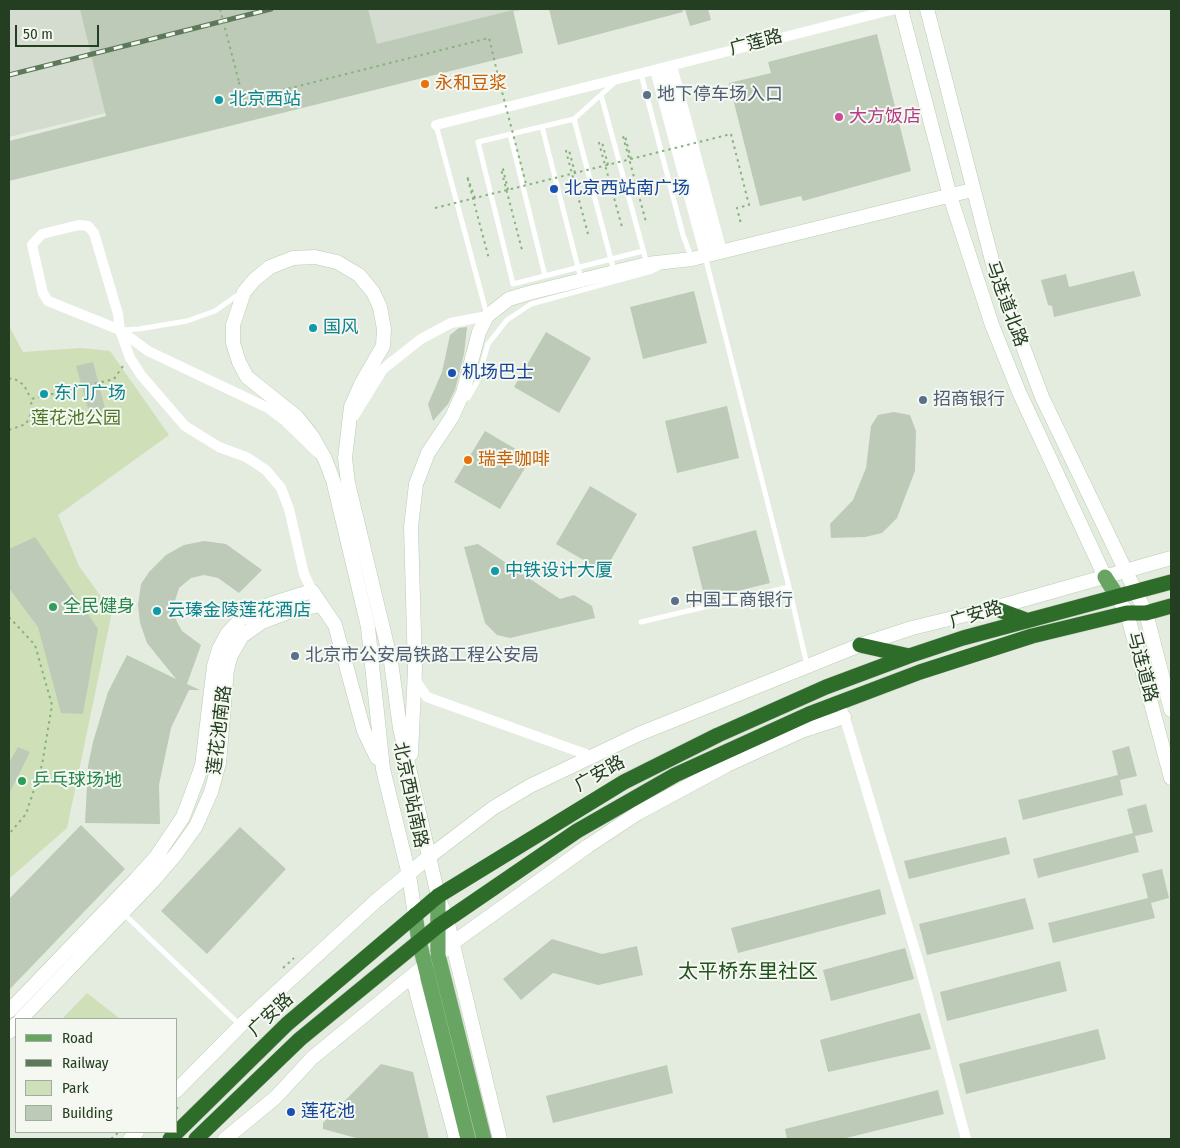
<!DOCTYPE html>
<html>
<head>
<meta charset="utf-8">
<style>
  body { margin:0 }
  #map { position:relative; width:1180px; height:1148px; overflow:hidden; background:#e4ece0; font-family:"Fira Sans Condensed",sans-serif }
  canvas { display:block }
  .frame { position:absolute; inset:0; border:10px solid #233e20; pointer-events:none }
  .legend { position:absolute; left:15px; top:1018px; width:162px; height:115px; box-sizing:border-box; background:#f4f8f1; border:1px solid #a0ae9d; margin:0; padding:6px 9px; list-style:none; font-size:15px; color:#233e20 }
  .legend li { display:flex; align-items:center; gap:10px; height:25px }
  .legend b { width:25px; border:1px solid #a0ae9d }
  .scale { position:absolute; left:15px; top:25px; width:84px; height:22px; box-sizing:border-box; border:2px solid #233e20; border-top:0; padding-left:6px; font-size:15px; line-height:18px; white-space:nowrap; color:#233e20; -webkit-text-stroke:4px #f4f8f1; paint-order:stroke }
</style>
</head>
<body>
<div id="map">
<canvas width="1180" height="1148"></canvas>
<div class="frame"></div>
<ul class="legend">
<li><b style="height:6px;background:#69a562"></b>Road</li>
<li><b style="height:6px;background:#5e795a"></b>Railway</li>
<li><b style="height:14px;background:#cfdfb7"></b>Park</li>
<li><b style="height:14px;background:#bdcab8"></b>Building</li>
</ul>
<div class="scale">50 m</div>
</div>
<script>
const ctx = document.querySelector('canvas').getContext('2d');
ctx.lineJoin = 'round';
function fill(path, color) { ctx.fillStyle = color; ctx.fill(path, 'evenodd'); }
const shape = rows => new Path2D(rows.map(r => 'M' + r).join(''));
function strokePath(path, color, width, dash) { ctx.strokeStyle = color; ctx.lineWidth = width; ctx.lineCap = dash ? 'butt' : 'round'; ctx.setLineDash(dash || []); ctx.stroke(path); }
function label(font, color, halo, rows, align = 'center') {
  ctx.font = font + ' "Fira Sans Condensed","Noto Sans SC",sans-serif'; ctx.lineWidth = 4; ctx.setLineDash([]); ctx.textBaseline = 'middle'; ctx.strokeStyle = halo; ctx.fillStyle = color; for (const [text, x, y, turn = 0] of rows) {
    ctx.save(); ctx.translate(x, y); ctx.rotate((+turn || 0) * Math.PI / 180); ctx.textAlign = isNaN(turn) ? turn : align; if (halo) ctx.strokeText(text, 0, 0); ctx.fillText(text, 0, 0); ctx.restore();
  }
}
fill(shape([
  [9,9,525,9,9,137]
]), '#d3dcce');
fill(shape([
  [9,326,23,352,81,348,110,351,169,435,58,515,79,566,112,612,67,828,9,879],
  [87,993,119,1018,118,1019,62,1019]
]), '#cfdfb7');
fill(shape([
  [80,9,368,9,377,44,513,10,523,53,9,181,9,141,106,116],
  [549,9,682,9,683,12,558,45],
  [685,9,708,9,711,20,690,26],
  [877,34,911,171,803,201,801,196,760,206,729,83,771,73,768,62],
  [1134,271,1141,296,1054,317,1052,306,1048,305,1041,280,1066,274,1069,287],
  [694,291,707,343,643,359,630,307],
  [467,327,464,354,455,390,448,404,433,421,428,404,442,372,450,335,459,328],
  [546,332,591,358,559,413,514,387],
  [93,362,106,412,90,416,76,366],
  [727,406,739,458,677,473,665,421],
  [894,412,910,415,916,431,915,471,897,518,882,533,865,537,831,538,830,524,853,500,866,468,871,426,878,415],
  [485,431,531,458,500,509,454,482],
  [590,486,637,514,604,572,556,544],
  [756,530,770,583,705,599,692,547],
  [35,537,98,629,83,714,61,713,38,627,9,588,9,549],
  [204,541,226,544,262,570,239,593,218,578,204,575,191,578,179,588,175,601,175,618,182,631,201,645,187,684,200,690,189,690,171,728,159,785,160,824,85,823,88,766,93,742,108,692,127,655,176,679,147,643,140,623,138,605,141,584,149,572,166,555,184,545],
  [478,544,560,599,574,595,592,606,595,618,510,638,497,635,485,623,464,547],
  [1129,746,1137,776,1120,780,1123,795,1023,820,1018,800,1118,775,1112,751],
  [18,747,30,752,9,794,9,763],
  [1146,804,1153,832,1135,836,1139,852,1038,878,1033,859,1133,833,1127,809],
  [81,825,125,869,9,990,9,899],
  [240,827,286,869,207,954,161,911],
  [1006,837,1010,854,909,879,904,861],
  [1162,869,1169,898,1151,903,1155,918,1053,943,1048,923,1148,898,1142,874],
  [880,889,886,914,738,953,731,928],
  [1025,898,1034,929,927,955,919,924],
  [552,939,602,954,637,946,643,975,598,985,553,973,521,1000,503,979],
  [905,948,914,979,831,1001,823,970],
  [1060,961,1067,991,947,1021,940,992],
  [920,1013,931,1049,828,1072,820,1040],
  [1098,1029,1106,1059,966,1094,959,1064],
  [381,1064,413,1072,429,1139,360,1139,323,1129,323,1123],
  [667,1065,673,1093,553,1123,546,1096],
  [938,1090,944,1114,842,1139,787,1139,785,1129]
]), '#bdcab8');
const secondary = shape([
  [901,9,950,196,992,325,1019,392,1105,577],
  [927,9,995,272,1042,397,1146,613,1171,710],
  [1117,596,1127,613,1171,778],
  [411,754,415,669,411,527,416,484,428,453,452,417,463,393,479,332,487,316,509,299,529,293,647,264,692,259,972,190],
  [415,915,409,875,383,769,368,627,333,480,325,459,312,436,297,417,247,377,239,362,233,343,233,325,244,292,254,280,270,267,293,258,315,257,337,262,359,275,373,292,380,307,384,329,383,346,361,384,351,407,345,458,348,483,391,662,400,728,438,896,447,920,500,1139],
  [412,976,456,1139],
  [9,1011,136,879,156,857,183,817,202,766,214,666,219,649,227,634,241,619,271,604,312,591,335,625,364,731,377,758],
  [21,1019,153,881,176,854,196,826,211,792,219,763,227,669,231,655,242,636,262,622,291,611,321,605],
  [9,1032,16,1024],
  [176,1091,241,1025,377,900,430,856,493,808,530,786,639,734,860,645,912,628,994,608,1171,558],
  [130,1139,137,1132],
  [225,1139,276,1097,312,1058,451,944,588,846,638,813,727,765,804,730,844,717]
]);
const primary = shape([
  [1105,577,1117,596],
  [438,896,438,955,484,1139],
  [415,915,419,941,468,1139]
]);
const highway = shape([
  [994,608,1026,620],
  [860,645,909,656],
  [170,1139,287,1024,438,896,624,782,718,735,826,687,909,656,963,638,1171,582],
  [196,1139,300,1039,438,926,577,831,675,775,809,714,920,672,1032,636,1127,613,1146,613,1171,606]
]);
strokePath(secondary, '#b9cdb3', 15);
strokePath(primary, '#c1c9c1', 16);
strokePath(highway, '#c1c9c1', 16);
strokePath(shape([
  [239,82,243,100,489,38,499,80],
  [731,134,749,205,737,208,741,224],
  [631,159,625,136,623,136,646,222],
  [608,165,602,142,599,143,622,227],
  [575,173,569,150,566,151,588,234],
  [508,190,503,169,501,169,522,250],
  [475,198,467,176,489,259],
  [9,379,13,378,24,385,31,399],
  [9,430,26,424,32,412,31,399,114,379,123,366],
  [9,617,35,645,52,705,42,765,26,814,9,834],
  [283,968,294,958],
  [176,1107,181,1111],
  [111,1139,119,1132]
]), '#87b27e', 2, [2.5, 4]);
strokePath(shape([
  [641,74,683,235,692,259],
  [614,83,574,119,478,142,513,284,643,251],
  [601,95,647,264],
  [574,119,614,271],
  [436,125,487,315],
  [542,127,581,279],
  [510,134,545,276],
  [705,256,789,587,807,665],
  [123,330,139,329,187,321,215,311,239,294],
  [468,398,477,382,488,344,507,320,531,304,652,271,660,267],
  [641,622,789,587],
  [123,913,240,1025]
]), '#fff', 5);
strokePath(shape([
  [672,66,722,252],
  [664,68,715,254],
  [655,70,705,256],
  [436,125,895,9],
  [354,416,383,369,421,339,451,323,487,316],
  [312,591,304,574,289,509,281,488,266,470,246,457,219,447,185,426,141,375,130,358,120,330,118,314,94,233,88,226,79,225,42,234,32,245,43,293,48,301,120,330,148,351,268,408,284,420,318,453],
  [416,676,417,683,427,697,591,756],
  [843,712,920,967,966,1139]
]), '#fff', 10);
strokePath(secondary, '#fff', 14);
strokePath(primary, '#69a562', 15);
strokePath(highway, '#2e6c2a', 15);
const rail = shape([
  [9,75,271,9]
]);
strokePath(rail, '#5e795a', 5);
strokePath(rail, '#f4f8f1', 3, [9]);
strokePath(shape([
  [220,9,239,82],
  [499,80,526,184],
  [435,208,731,134]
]), '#87b27e', 2, [2.5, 4]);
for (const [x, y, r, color] of [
  [425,84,5,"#e8710a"],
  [647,95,5,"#5c6f8a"],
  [219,100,5,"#0f9aa8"],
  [839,117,5,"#d1479c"],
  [554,189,5,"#1a4fb4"],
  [313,328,5,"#0f9aa8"],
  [452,373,5,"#1a4fb4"],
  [44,394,5,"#0f9aa8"],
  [923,400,5,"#5c6f8a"],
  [468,460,5,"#e8710a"],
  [495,571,5,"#0f9aa8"],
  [675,601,5,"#5c6f8a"],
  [53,607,5,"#2e9e5b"],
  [157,611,5,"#0f9aa8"],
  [295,656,5,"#5c6f8a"],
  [22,781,5,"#2e9e5b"],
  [291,1112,5,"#1a4fb4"]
]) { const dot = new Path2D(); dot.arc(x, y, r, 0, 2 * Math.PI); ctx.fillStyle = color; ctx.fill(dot); strokePath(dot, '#f4f8f1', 2); }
label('18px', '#233e20', '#f4f8f1', [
  ["广莲路",756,43,-15],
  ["马连道北路",1006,304,70],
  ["广安路",976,615,-17],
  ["马连道路",1142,667,75],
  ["莲花池南路",220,730,-83],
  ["广安路",600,774,-29],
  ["北京西站南路",410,795,78],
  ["广安路",271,1015,-43]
]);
label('18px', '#c56008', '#f4f8f1', [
  ["永和豆浆",435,84],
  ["瑞幸咖啡",478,460]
], 'left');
label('18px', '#4e5e75', '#f4f8f1', [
  ["地下停车场入口",657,95],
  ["招商银行",933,400],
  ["中国工商银行",685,601],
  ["北京市公安局铁路工程公安局",305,656]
], 'left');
label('18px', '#0d838f', '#f4f8f1', [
  ["北京西站",229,100],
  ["国风",323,328],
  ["东门广场",54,394],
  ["中铁设计大厦",505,571],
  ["云瑧金陵莲花酒店",167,611]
], 'left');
label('18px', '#b23c85', '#f4f8f1', [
  ["大方饭店",849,117]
], 'left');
label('18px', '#164399', '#f4f8f1', [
  ["北京西站南广场",564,189],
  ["机场巴士",462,373],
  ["莲花池",301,1112]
], 'left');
label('18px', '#4d7727', '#f4f8f1', [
  ["莲花池公园",76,419]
]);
label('18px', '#27864d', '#f4f8f1', [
  ["全民健身",63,607],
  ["乒乓球场地",32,781]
], 'left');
label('20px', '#20511a', '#f4f8f1', [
  ["太平桥东里社区",748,972]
]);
</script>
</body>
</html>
